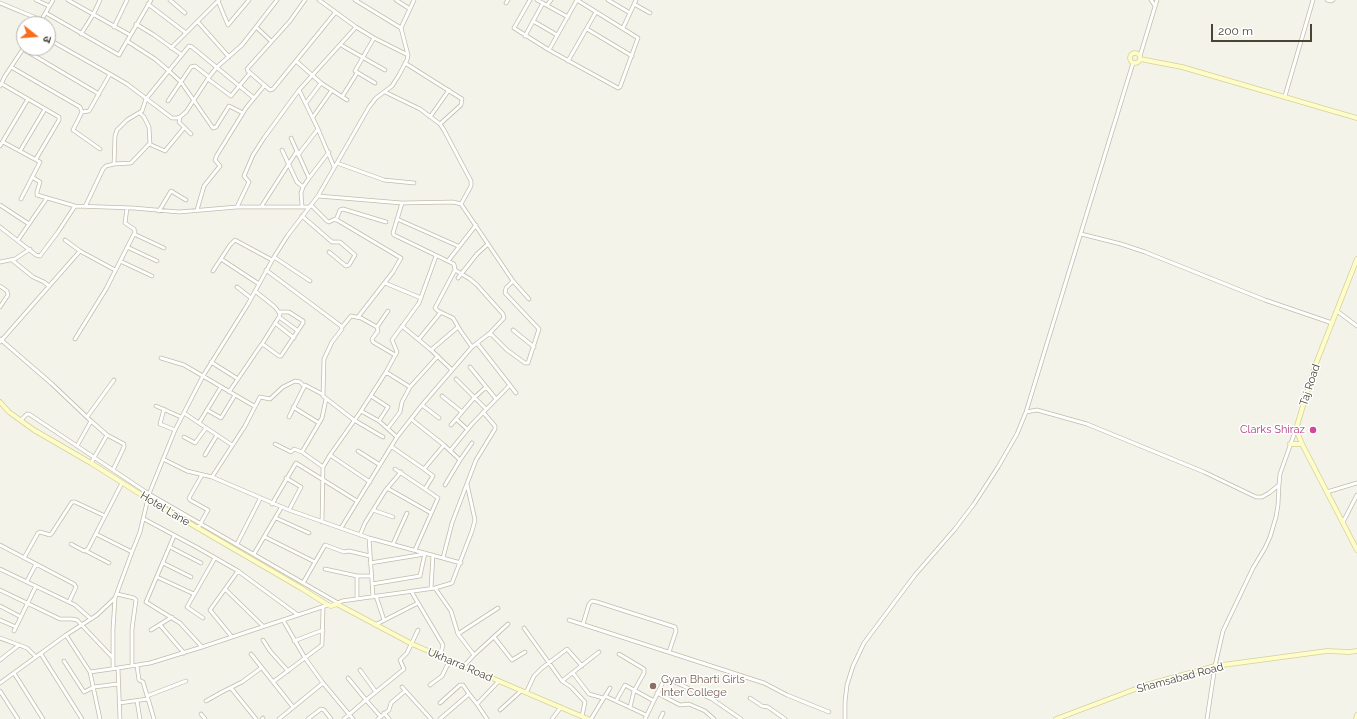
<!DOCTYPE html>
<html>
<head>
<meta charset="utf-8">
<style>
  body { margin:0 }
  #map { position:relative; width:1357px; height:719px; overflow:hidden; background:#f4f3e9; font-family:Raleway,"Noto Sans Devanagari",sans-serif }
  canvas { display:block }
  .north { position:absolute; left:16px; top:16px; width:40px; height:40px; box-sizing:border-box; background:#fff; border:1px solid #b6b5af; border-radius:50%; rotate:107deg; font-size:11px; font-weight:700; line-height:16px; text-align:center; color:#484537 }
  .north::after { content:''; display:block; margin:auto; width:14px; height:18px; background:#fa6c1a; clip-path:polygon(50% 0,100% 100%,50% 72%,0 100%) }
  .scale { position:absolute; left:1211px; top:24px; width:101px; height:18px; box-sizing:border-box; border:2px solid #484537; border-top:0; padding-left:5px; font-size:12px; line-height:14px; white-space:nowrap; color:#484537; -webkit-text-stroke:3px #fff; paint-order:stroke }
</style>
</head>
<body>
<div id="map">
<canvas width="1357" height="719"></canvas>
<div class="north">उ</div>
<div class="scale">200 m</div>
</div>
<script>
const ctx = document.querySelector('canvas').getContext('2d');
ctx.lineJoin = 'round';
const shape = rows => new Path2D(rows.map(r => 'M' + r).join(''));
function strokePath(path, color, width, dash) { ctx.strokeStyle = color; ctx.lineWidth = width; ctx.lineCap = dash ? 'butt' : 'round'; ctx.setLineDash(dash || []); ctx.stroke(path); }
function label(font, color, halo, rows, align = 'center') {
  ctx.font = font + ' Raleway,sans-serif'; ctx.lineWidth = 3; ctx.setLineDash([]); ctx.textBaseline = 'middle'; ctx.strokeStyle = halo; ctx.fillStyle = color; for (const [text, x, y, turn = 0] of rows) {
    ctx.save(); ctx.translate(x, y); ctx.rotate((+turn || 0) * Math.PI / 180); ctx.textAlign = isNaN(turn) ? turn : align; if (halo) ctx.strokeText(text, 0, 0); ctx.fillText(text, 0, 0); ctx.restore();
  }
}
const street = shape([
  [36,0,49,6],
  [68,0,130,35],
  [170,0,185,13],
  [305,0,290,21,247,69,248,71,270,90,273,89,335,13],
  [319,0,356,27,374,38,408,55],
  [355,0,401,28],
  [396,0,410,9],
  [530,0,514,28,549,50,618,88,620,87,638,38,577,0,549,50],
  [537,0,568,17],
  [608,0,630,13],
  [1151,0,1155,6],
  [1327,0,1331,1,1333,0],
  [218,1,228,25,249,0],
  [0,3,41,20],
  [506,3,508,0],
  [148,4,186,33],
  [634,4,650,13],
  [547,5,551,0],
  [46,13,119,55,151,0],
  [533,21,557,35],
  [198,22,229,57],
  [39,24,53,0],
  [136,24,154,35,182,55],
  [114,27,127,0],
  [256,27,271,41],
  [623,28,636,0],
  [587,29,632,56],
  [81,34,93,15,100,0],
  [525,36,543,3],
  [374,38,355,71,375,83],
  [48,39,110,74,127,84,172,118,177,118,180,117,186,112,209,77,217,67,242,45,277,0],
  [127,41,155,59,169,71,181,82,213,128,216,127,229,106,243,113],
  [341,45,385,70],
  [171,48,219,0],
  [23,49,99,94],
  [1140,56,1157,0],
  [296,61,321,83,347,100],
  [568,61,596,12],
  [405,63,462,99,461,105,440,124],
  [11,67,80,107,82,112,73,130,100,149],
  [208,79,231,96,250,73],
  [2,84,59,117,59,120,36,159],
  [0,86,5,76,23,49],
  [299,90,318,129,334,167],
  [385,92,420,109,440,124,444,130,471,181,471,186,461,204],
  [1285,96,1313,0],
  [342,97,357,73],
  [168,101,191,67,195,66,209,77],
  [306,103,321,83],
  [82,112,89,111,110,74],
  [140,113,144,117,149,127,150,144],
  [180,117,179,122,191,134],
  [313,117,332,90],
  [430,117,449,90],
  [291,138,309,178],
  [3,142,40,162,21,199],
  [0,146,28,99],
  [282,150,297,182,303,187],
  [20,151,45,109],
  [298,155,318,129],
  [337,163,384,180,414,183],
  [114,164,115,136,117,130,127,120,142,111,146,99,189,46,192,47,254,98],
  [32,177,40,182,37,192,37,195,75,206,133,208,179,212,237,207,309,207],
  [318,196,402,203,453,202,461,204,513,281,529,299],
  [0,205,29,224],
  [311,205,327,221,329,222,335,219,337,220,401,258,393,272,358,317],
  [302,206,301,193,303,187,309,178,329,152],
  [85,207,103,169,106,166,114,164,131,163,149,144,165,151,184,128],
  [237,207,249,182,244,176,253,155,264,138,299,90,356,27],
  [261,207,297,151],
  [197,210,204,186,220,166,215,160,217,155,246,108,264,86],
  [159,211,171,191,186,200],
  [302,216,332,242,340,242,355,255,349,265,346,266,329,252],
  [397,219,458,246],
  [336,220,340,210,343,209,386,222],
  [0,227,36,255,40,256,58,232,75,206],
  [134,234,164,248],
  [1081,234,1121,244,1145,252,1265,300,1332,323],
  [18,240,47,198],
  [65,240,80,251,115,270],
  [127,247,157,261],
  [274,257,310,281],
  [221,259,259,284],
  [12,260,33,277,44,282,49,286],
  [120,261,152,276],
  [448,261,476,225],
  [0,262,15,259,30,249],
  [266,270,341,326,342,329,332,342,324,359,323,396,354,420,383,437],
  [455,270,435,308,438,311,453,318,460,330,472,347],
  [213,271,230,245,235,240,272,260],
  [458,278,477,254,488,244],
  [385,283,421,298],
  [0,286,7,291,8,295,0,307],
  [237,287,251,298],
  [255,291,275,307,280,314,279,317,262,344],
  [1337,311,1357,326],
  [279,317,298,331],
  [275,323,294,338],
  [402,326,431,350,452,370],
  [342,327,351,316,361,318,377,327,378,331,372,339,373,342,395,355],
  [377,327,388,311],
  [513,330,534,347],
  [490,333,507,350,525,363,528,363,539,329,505,293,506,288,513,281],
  [0,339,52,384,91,421,107,435,124,444,124,447,113,470],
  [75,339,106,289,135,232,134,229,125,223,127,208],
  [419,339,441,312],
  [0,342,80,251],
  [477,343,516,393],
  [431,350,458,327],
  [161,358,184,365,254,406],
  [211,362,238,379],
  [470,367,496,399],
  [386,372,410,387],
  [456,379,486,409],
  [229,392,261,345,264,345,279,356,281,356,303,323,303,321,289,312,279,312],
  [371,396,388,407,379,421],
  [442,396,462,412],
  [422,405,439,418],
  [156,406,181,417],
  [293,407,319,423],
  [164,409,160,424,175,430],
  [207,410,221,418,235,395],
  [361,411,379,421,397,437],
  [1026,412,1037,410,1087,424,1204,472,1256,497,1262,497,1269,493,1279,485],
  [184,413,232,445],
  [87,417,114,380],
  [289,417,305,385,322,394],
  [411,419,444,445],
  [456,419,467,429],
  [21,420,27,414,29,414,149,494,338,603],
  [199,423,221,387],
  [451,425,474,398,486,387],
  [388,428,400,412,402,402,410,387,438,356],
  [184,437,195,443,206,428],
  [275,444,291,452,294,449,302,452,323,467],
  [77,446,91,421],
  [392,447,424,469],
  [358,451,380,465],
  [450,451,472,424,510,385],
  [302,452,322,418,326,399],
  [205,455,217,435],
  [330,455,370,482],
  [163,459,187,471,212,477,289,510,369,538,461,563],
  [460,460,472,443],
  [91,463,107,435],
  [395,469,425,489],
  [212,477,245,426,260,397,270,399,283,387,295,381,300,382,304,386],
  [286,478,301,487,289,510],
  [387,488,431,513],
  [1327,492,1357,483],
  [272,504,296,463,357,501],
  [373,510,393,517],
  [276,518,309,533],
  [144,519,198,548,238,571,298,615],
  [322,522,323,467,330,455,361,411,386,372,397,352,392,340,419,303,436,256],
  [1343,522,1357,495],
  [198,528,208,510,190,500,189,498,202,475],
  [341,528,397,437,422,405,472,347,490,333,504,318,503,314,477,285,470,279,455,270,454,264,394,235,393,233,402,203],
  [96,534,132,552],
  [360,535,365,523,385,491,401,472],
  [174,536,146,602,180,623,202,647,328,605],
  [265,537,315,562],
  [369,538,373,597],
  [71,544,84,551,88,549,122,483],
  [237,544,260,499],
  [393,544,407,513],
  [0,545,74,584,76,587,69,602],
  [170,547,201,563],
  [415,550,438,498,425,489,433,476,424,469,444,445,460,460,445,485],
  [86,551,109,563],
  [254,554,281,508],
  [24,558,38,533,40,532,50,535,52,533,72,502,75,502,105,516],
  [443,558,452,523,476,460,495,429,495,426,483,412],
  [163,563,191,577],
  [370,563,425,554],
  [0,569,75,605,91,619],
  [325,569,357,576,371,576],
  [157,577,194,594],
  [27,581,36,564],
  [303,583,325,545,344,552,349,551,370,556],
  [372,584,420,576,425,553],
  [431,588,433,555],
  [435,588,451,611,458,634,474,655],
  [225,589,263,626],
  [0,590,60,619,72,619,77,620,113,658],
  [411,591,443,645,440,656],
  [117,594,134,598,136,600,132,629,132,666],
  [376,596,384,620],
  [357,599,357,576],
  [338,603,342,601,435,588,452,583,472,531,475,520,467,484],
  [0,606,21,617],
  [203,618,187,607,215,558],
  [0,620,16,627],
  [283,620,305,658,323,683,353,719],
  [569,620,764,683,787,695,829,712],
  [583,624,589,604,592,601,597,602,675,627,676,631,669,652],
  [160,625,184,653],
  [375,625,418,603],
  [524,628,562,681,599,652],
  [151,630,172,617],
  [14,631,36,586],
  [458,634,498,608],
  [66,635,90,672,118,668,120,719],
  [232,637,210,610,238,571],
  [494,637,512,660,525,652],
  [0,638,27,648,36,657],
  [263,640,270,651,288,671],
  [294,641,323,630],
  [41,654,82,719],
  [251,654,293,707],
  [619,654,644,669,644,673,634,691,630,707],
  [0,660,19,645],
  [64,661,84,692,94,687,118,684],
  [137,666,139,680,143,682,154,719],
  [464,666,474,655,508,624],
  [113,668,113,629,115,598,132,552,140,532,149,494,175,430,203,376,248,304,274,257,288,235,318,196,369,107,376,98,392,86,399,75,407,60,408,55,401,28,414,0],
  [118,668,150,663,202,647],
  [360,670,376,692],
  [90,672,100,719],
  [14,673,43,719],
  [573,673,589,694,603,698],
  [348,678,366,700,404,669,400,660,407,653,418,630],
  [562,681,571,687,585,702,582,716],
  [273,682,322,645,323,608],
  [0,683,66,635,97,615,115,598],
  [430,685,442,676,450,660],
  [402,687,431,719],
  [231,688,256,719],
  [0,691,18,719],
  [526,693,534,676,542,668,567,649,582,666],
  [657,693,680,705,689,704,705,711,714,719],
  [147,696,186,681],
  [605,696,616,701,625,685,654,701],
  [750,698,762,706,768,707,785,719],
  [137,701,140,719],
  [206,701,222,692,242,682,261,668],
  [616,701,646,715],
  [119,703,148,699],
  [440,703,460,685,463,685,469,694],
  [500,710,521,691],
  [384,713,389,719],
  [201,714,205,719],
  [262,719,263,718],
  [279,719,323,683],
  [308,719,321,709,324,710,331,719],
  [344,719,366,700,381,717],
  [378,719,389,710,391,703,405,691],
  [440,719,469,694,477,704],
  [487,719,477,704,499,681],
  [552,719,561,707],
  [591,719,610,688],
  [645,719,664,680,666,678,712,699,741,719],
  [660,719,663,713],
  [845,719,845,702,847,685,853,666,864,643,915,575,955,529,974,504,998,467,1017,434,1026,412,1133,63],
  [1207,719,1215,666,1223,631,1253,568,1265,548,1270,537,1276,517,1278,505,1279,485,1280,474,1296,429]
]);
const secondary = shape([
  '1130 58a5 5 0 1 1 10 0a5 5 0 1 1-10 0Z',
  [1140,59,1182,67,1357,118],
  [1357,259,1315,366,1296,429,1302,444,1357,550],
  [0,402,9,412,34,430,91,463,148,499,301,588,328,605,331,606,337,604,412,644,588,719],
  [1290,444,1302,444],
  [1056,719,1146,685,1215,666,1327,651,1349,652,1357,651],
  [1356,719,1357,715]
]);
strokePath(street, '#c0bdab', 4.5);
strokePath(secondary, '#d4d199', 5.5);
strokePath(street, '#fff', 3);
strokePath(secondary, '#fefdc9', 4);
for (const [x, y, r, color] of [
  [1313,430,4,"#d1479c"],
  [653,686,4,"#8d6e63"]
]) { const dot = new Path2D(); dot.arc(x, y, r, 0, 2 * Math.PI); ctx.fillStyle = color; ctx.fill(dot); strokePath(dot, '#fff', 1.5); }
label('11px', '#484537', '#fff', [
  ["Taj Road",1310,385,-72],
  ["Hotel Lane",165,509,31],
  ["Ukharra Road",460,665,23],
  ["Shamsabad Road",1180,678,-15]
]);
label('11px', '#b23c85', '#fff', [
  ["Clarks Shiraz",1305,430]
], 'right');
label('11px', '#785e54', '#fff', [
  ["Gyan Bharti Girls",661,680],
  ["Inter College",661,693]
], 'left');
</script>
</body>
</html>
